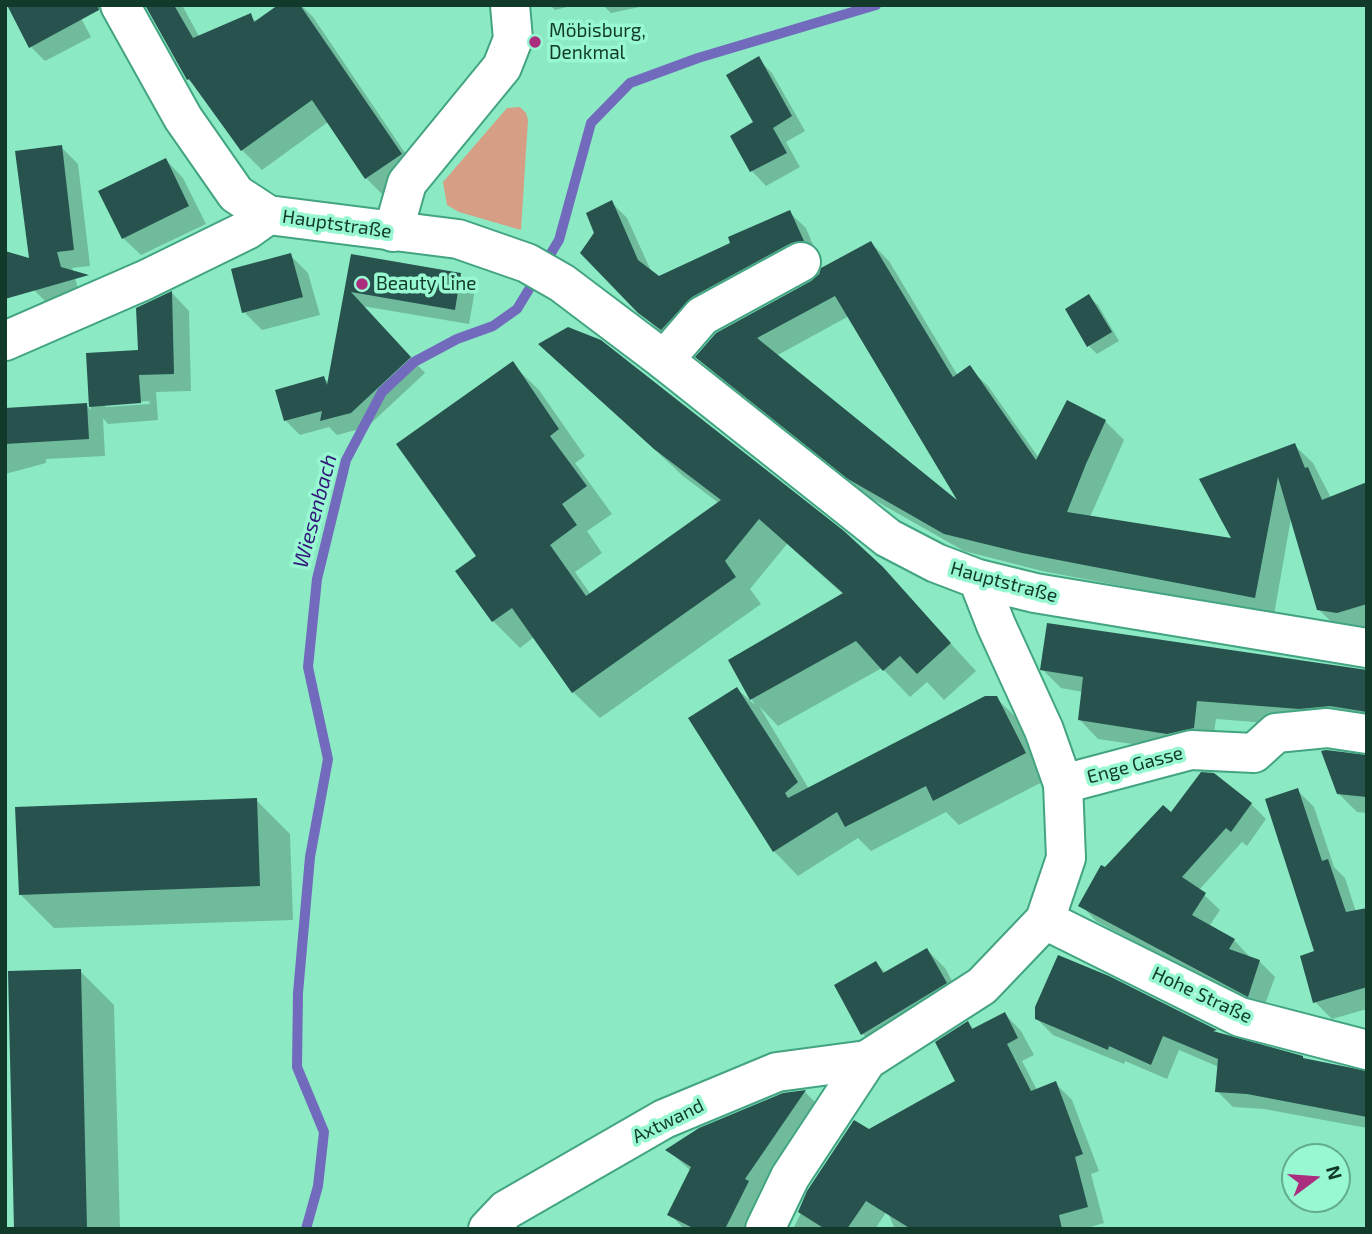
<!DOCTYPE html>
<html>
<head>
<meta charset="utf-8">
<style>
  body { margin:0 }
  #map { position:relative; width:1372px; height:1234px; overflow:hidden; background:#8beac4; font-family:"Exo 2",sans-serif }
  canvas { display:block }
  .frame { position:absolute; inset:0; border:7px solid #113a2b; pointer-events:none }
  .north { position:absolute; left:1281px; top:1143px; width:70px; height:70px; box-sizing:border-box; background:#98f8d1; border:2px solid #62ac8f; border-radius:50%; rotate:74deg; font-size:19px; font-weight:700; line-height:28px; text-align:center; color:#113a2b }
  .north::after { content:''; display:block; margin:auto; width:24px; height:32px; background:#ab2d7d; clip-path:polygon(50% 0,100% 100%,50% 72%,0 100%) }
</style>
</head>
<body>
<div id="map">
<canvas width="1372" height="1234"></canvas>
<div class="frame"></div>
<div class="north">N</div>
</div>
<script>
const ctx = document.querySelector('canvas').getContext('2d');
ctx.lineJoin = 'round';
function fill(path, color) { ctx.fillStyle = color; ctx.fill(path, 'evenodd'); }
const shape = rows => new Path2D(rows.map(r => 'M' + r).join(''));
function strokePath(path, color, width, dash) { ctx.strokeStyle = color; ctx.lineWidth = width; ctx.lineCap = dash ? 'butt' : 'round'; ctx.setLineDash(dash || []); ctx.stroke(path); }
function label(font, color, halo, rows, align = 'center') {
  ctx.font = font + ' "Exo 2",sans-serif'; ctx.lineWidth = 7; ctx.setLineDash([]); ctx.textBaseline = 'middle'; ctx.strokeStyle = halo; ctx.fillStyle = color; for (const [text, x, y, turn = 0] of rows) {
    ctx.save(); ctx.translate(x, y); ctx.rotate((+turn || 0) * Math.PI / 180); ctx.textAlign = isNaN(turn) ? turn : align; if (halo) ctx.strokeText(text, 0, 0); ctx.fillText(text, 0, 0); ctx.restore();
  }
}
fill(shape([
  [520,107,526,113,528,120,521,230,459,212,447,205,443,182,507,108]
]), '#d69f85');
fill(shape([
  [74,5,91,37,45,61,31,47],
  [146,5,182,5,200,38,250,16,257,22,282,5,301,5,313,17,420,175,386,198,366,178,328,122,262,170,242,150,197,88,188,79],
  [550,5,575,5,555,10],
  [603,5,649,5,611,13],
  [758,59,772,73,805,131,786,142,800,167,766,186,752,171,732,137,756,123],
  [61,147,78,164,90,266,72,268,81,298,51,307,34,290],
  [166,160,183,178,206,224,141,255,123,238],
  [611,202,627,218,652,273,659,278,732,244,789,212,806,228,818,257,678,345,657,329,582,253],
  [871,243,889,261,958,376,969,368,988,386,1039,458,1105,421,1124,440,1090,517,1234,540,1294,445,1313,463,1331,498,1367,484,1367,628,1356,631,1337,627,1318,609,1291,518,1274,615,1042,571,964,551,869,497,716,375,698,357],
  [849,316,963,507,776,356],
  [290,255,308,273,320,315,262,330,244,312],
  [352,256,460,275,475,290,469,324,362,306,425,373,367,427,337,435,329,427,300,435,285,420,324,378,329,383],
  [172,293,189,311,191,391,156,392,158,420,108,424,103,418,105,456,46,459,46,463,5,474,5,410,86,405,91,410,87,355,139,351],
  [149,401,150,404,105,407,105,404],
  [1089,297,1098,305,1119,341,1097,354,1089,346],
  [541,344,881,568,976,671,944,700,927,682,910,697,882,668,778,726,759,706,809,789,996,698,1021,722,1050,778,959,825,946,812,871,851,858,838,798,876,774,851,737,689,755,705,730,661,844,595,787,544,750,589,761,604,600,718,573,692,534,637,520,648,493,621,478,557,512,364,539,390,585,456,575,463,612,514,587,531,602,553,575,572,591,595,720,504,683,476],
  [1042,669,1367,671,1367,727,1319,727,1216,719,1212,747,1187,752,1098,739,1080,720,1083,692,1061,688],
  [1367,757,1367,813,1357,812,1338,793],
  [1213,775,1251,804,1266,819,1247,846,1242,842,1199,890,1220,910,1210,925,1234,940,1249,956,1248,957,1259,961,1275,977,1263,1010,1096,921,1081,905,1106,869,1172,815],
  [1297,790,1314,807,1334,867,1345,878,1356,912,1367,910,1367,1009,1332,1019,1315,1002,1316,953],
  [256,800,290,834,293,920,54,928,20,894],
  [927,950,945,968,963,1001,880,1052,863,1034,836,986,876,963,886,973],
  [80,971,114,1005,120,1229,15,1229],
  [1108,978,1220,1035,1306,1061,1367,1073,1367,1128,1264,1109,1233,1107,1217,1091,1219,1067,1179,1050,1167,1079,1125,1061,1124,1064,1053,1035,1037,1019],
  [1005,1014,1021,1031,1034,1055,1022,1061,1037,1090,1055,1083,1072,1100,1099,1171,1091,1174,1104,1223,1084,1229,895,1229,887,1211,875,1229,793,1229,801,1213,869,1131,958,1082,968,1023,975,1030],
  [805,1092,820,1107,760,1194,764,1197,748,1229,684,1229,670,1214,691,1171,668,1150,783,1095]
]), '#0003');
strokePath(shape([
  [306,1229,318,1186,324,1132,297,1067,298,993,310,857,328,759,308,667,317,579,346,460,382,392,414,362,457,339,493,326,517,309,559,240,591,123,630,83,698,58,876,5]
]), '#726abc', 10);
fill(shape([
  [7,5,98,5,99,10,29,48],
  [145,5,174,5,193,38,251,13,254,22,278,5,300,5,402,154,365,179,312,100,241,151,189,79,187,80],
  [759,56,792,116,773,128,787,153,750,172,730,136,753,122,726,75],
  [62,145,74,250,57,252,61,267,89,275,5,299,5,251,29,258,15,151],
  [166,158,189,206,122,239,98,191],
  [612,200,638,260,659,276,730,243,728,237,790,210,804,241,791,243,692,297,661,330,638,313,580,253,594,233,586,213],
  [871,241,953,377,970,365,1036,460,1067,400,1106,420,1086,464,1067,512,1231,538,1199,479,1295,443,1305,468,1308,467,1322,500,1367,482,1367,604,1337,613,1317,610,1278,477,1255,598,1022,553,944,534,848,479,695,357,716,333,811,281,819,274,821,268],
  [835,296,957,500,757,338],
  [291,253,303,297,242,313,231,269],
  [351,254,461,273,455,310,351,292,411,357,351,413,320,421,322,411,284,421,275,390,324,376,327,385],
  [172,291,174,374,139,375,141,403,89,407,86,353,138,350,136,308],
  [1089,294,1112,332,1087,347,1065,309],
  [568,327,601,340,844,531,883,567,951,643,917,674,900,656,883,671,856,641,750,700,728,660,843,593,759,519,725,561,736,577,572,693,512,608,492,622,455,571,476,556,396,444,513,361,559,429,550,436,587,486,562,504,577,525,550,545,586,596,721,500,654,449,538,344],
  [87,403,89,439,5,444,5,408],
  [1047,623,1367,670,1367,712,1330,706,1299,709,1197,701,1194,728,1167,734,1078,720,1083,677,1040,670],
  [737,687,798,782,785,793,788,798,985,696,997,696,1026,753,933,801,926,786,845,827,837,812,773,852,688,718],
  [1326,750,1367,755,1367,797,1337,794,1321,751],
  [1201,772,1214,773,1252,803,1231,832,1226,828,1182,877,1206,893,1192,915,1235,939,1229,949,1260,960,1248,997,1078,906,1101,865,1105,867,1163,805,1171,812],
  [1298,788,1322,861,1328,859,1346,912,1367,908,1367,987,1313,1003,1300,956,1314,951,1265,799],
  [257,798,260,886,19,895,15,807],
  [927,948,947,983,861,1035,834,985,876,961,883,973],
  [1058,955,1109,976,1217,1030,1213,1031,1303,1056,1303,1058,1367,1071,1367,1117,1247,1094,1215,1092,1218,1059,1163,1036,1151,1065,1109,1046,1108,1050,1035,1019,1035,1007],
  [81,969,87,1229,14,1229,8,971],
  [1005,1012,1018,1038,1007,1044,1031,1091,1056,1081,1083,1154,1075,1157,1088,1207,1059,1215,1062,1229,911,1229,866,1201,847,1229,825,1229,798,1212,807,1191,854,1120,869,1129,955,1081,935,1042,968,1021,972,1029],
  [806,1090,745,1179,749,1181,725,1229,695,1229,667,1215,691,1167,665,1150,699,1128,783,1093]
]), '#27524e');
const minor = shape([
  [393,232,407,183,502,67,513,39,510,5],
  [5,341,145,280,247,230,268,215],
  [664,360,702,316,801,262],
  [1063,784,1191,750,1254,753,1276,733,1327,728,1367,734],
  [1045,920,1240,1017,1367,1050],
  [488,1229,506,1210,664,1119,777,1072,867,1060]
]);
const tertiary = shape([
  [120,5,183,118,236,194,268,215,458,239,527,263,562,283,664,360,888,538,936,563,978,579,1035,593,1367,648],
  [765,1229,790,1177,867,1060,982,986,1045,920,1066,858,1063,784,1044,730,996,625,978,579]
]);
strokePath(minor, '#43a481', 42);
strokePath(tertiary, '#43a481', 42);
strokePath(minor, '#fff', 38);
strokePath(tertiary, '#fff', 38);
for (const [x, y, r, color] of [
  [535,42,7,"#ab2d7d"],
  [362,284,7,"#ab2d7d"]
]) { const dot = new Path2D(); dot.arc(x, y, r, 0, 2 * Math.PI); ctx.fillStyle = color; ctx.fill(dot); strokePath(dot, '#98f8d1', 2.5); }
label('19px', '#113a2b', '#98f8d1', [
  ["Möbisburg,",549,31],
  ["Denkmal",549,53],
  ["Beauty Line",376,284]
], 'left');
label('19px', '#113a2b', '#98f8d1', [
  ["Hauptstraße",337,224,8],
  ["Hauptstraße",1004,582,15],
  ["Enge Gasse",1135,765,-15],
  ["Hohe Straße",1202,995,25],
  ["Axtwand",668,1121,-26]
]);
label('italic 21px', '#33187b', '#98f8d1', [
  ["Wiesenbach",315,511,-75]
]);
</script>
</body>
</html>
